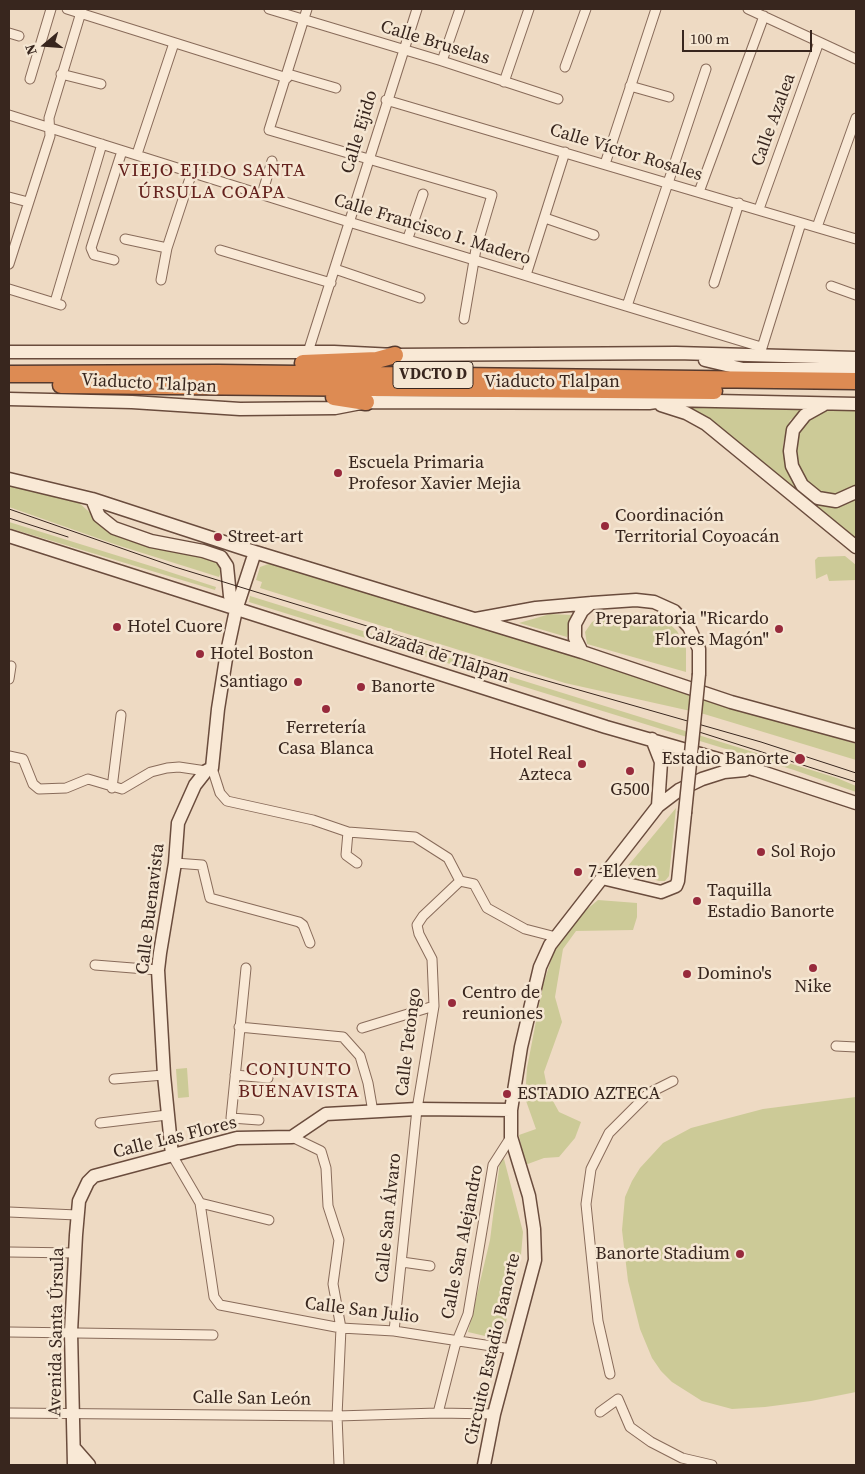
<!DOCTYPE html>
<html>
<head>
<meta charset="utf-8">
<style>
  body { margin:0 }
  #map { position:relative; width:865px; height:1474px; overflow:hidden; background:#eedac3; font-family:"Source Serif 4",serif }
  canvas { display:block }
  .frame { position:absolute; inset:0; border:10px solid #38261e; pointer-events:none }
  .north { position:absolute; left:20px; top:20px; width:50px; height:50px; -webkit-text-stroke:4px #f5e6d2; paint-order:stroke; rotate:252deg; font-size:14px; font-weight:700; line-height:20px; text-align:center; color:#38261e }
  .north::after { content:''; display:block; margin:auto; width:18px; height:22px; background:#38261e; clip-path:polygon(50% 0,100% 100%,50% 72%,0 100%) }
  .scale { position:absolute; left:682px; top:30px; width:130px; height:22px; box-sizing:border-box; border:2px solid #38261e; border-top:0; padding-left:6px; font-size:15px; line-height:18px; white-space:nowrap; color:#38261e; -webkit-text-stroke:4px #f5e6d2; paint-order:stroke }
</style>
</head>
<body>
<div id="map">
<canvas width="865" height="1474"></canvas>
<div class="frame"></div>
<div class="north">N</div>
<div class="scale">100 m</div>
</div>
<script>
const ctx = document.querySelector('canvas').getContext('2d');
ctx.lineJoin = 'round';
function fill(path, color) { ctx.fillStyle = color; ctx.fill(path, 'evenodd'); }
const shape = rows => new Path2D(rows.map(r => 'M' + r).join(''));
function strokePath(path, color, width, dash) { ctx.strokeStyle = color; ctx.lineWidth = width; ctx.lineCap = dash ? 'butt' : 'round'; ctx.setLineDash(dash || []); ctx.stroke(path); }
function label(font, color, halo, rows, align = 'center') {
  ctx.font = font + ' "Source Serif 4",serif'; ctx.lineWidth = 5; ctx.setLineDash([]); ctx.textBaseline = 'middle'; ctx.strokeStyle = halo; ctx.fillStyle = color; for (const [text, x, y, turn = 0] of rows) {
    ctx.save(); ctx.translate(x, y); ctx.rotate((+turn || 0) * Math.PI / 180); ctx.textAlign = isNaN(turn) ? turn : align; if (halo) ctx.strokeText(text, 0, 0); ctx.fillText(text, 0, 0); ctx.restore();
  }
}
fill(shape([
  [676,407,810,408,790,420,783,444,786,467,795,483,815,502,830,507,843,504,856,498,856,538,702,416],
  [828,408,856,409,856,486,834,497,815,491,803,478,797,461,795,442,800,427,810,417],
  [9,482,78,502,95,517,214,558,222,569,219,577,117,545,9,507],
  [9,522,154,567,216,587,215,590,9,528],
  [845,556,856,565,856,580,829,581,827,574,816,579,815,560,818,557],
  [271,563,853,743,856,744,856,760,704,714,565,683,260,588,262,582,256,580,260,567],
  [250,596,837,778,856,786,856,792,794,770,249,602],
  [640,613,662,617,677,631,686,648,686,672,587,644,585,632,592,622,603,616],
  [550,614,573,615,567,637,519,623],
  [676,808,669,876,665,881,659,881,628,871,627,867],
  [598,900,637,903,637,917,633,930,576,931,563,949,555,997,562,1022,544,1072,548,1092,559,1112,581,1122,575,1138,559,1157,544,1158,525,1165,519,1135,536,1129,525,1098,527,1068,543,985,554,951,579,916],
  [187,1068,189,1097,178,1098,176,1069],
  [856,1097,856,1392,811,1401,765,1407,732,1409,702,1401,672,1382,661,1371,652,1358,640,1329,628,1281,622,1230,625,1197,632,1181,640,1168,663,1143,691,1128,763,1109],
  [504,1159,523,1232,521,1255,502,1340,468,1332,490,1240,500,1161]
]), '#ccca97');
const street = shape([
  [67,9,287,78],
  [269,9,442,61,558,99],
  [307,9,269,130,492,195,476,249,464,319],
  [748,9,856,59],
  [9,33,19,36],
  [442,61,460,9],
  [565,67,586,9],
  [61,74,101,84],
  [288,74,336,88],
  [30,79,51,9],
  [504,82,529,9],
  [630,86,669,97],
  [386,100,856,239],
  [9,115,349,222,761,347],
  [137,154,174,43],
  [605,164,656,9],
  [699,192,764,16],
  [262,194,272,161],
  [9,197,28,202],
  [759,209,819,42],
  [545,218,594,235],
  [817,227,856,118],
  [408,238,423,194],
  [125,239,167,248],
  [220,250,331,283],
  [114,260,94,255,91,248,122,151],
  [9,264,50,136,49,118,82,9],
  [335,269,420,298],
  [526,275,565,152],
  [161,280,167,248,192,172],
  [714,283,739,203],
  [831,286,856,295],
  [9,289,61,305],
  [55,302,102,144],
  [627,306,706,69],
  [761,351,801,223],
  [308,352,417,9],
  [9,679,11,666],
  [9,756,23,759,33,784,39,789,66,788,88,779,122,789,151,772,167,768,179,767,206,771],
  [212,768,220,793,227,801,313,820,348,832,415,837,448,858,460,881,474,884,487,908,525,929,556,937],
  [112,788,121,715],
  [348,832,346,855,357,863],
  [175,863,202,865,210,898,299,922,303,925,310,943],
  [95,965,158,970],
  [246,968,231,1118,259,1120],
  [239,1027,343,1037,360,1056,368,1083,373,1112],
  [362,1028,434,1006],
  [836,1046,856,1047],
  [235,1075,268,1078],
  [114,1079,164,1075],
  [100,1123,167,1115],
  [292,1137,321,1151,326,1168,328,1206,339,1240,333,1284,341,1328,337,1416,339,1465],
  [172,1155,200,1203,214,1297,220,1305,341,1328,394,1331,511,1349],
  [200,1203,269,1220],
  [9,1212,77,1215],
  [9,1252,75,1253],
  [402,1262,430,1266],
  [394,1331,417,1109,434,1006,432,959,419,934,417,925,423,916,460,881],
  [9,1332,213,1335],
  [610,1374,598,1321,586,1204,591,1169,609,1133,649,1093,673,1081],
  [600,1412,618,1399,630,1427,651,1442,682,1458,712,1465],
  [9,1413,337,1416,438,1413,494,1414],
  [438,1413,455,1346,468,1314,493,1165,511,1137]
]);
const secondary = shape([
  [9,352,334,352,395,355,676,353,856,358],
  [705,360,743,369,856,369],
  [9,399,132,402,240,409,335,408,366,402,649,403,669,400,856,404],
  [661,405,686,413,706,424,856,547],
  [823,405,805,415,793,430,790,451,792,466,802,485,818,498,836,501,856,492],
  [9,479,92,499,245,549,582,652,731,702,856,736],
  [92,499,99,516,114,528,151,541,203,551,221,557,227,566,230,596,236,610],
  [9,536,606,727,756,770,856,803],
  [476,619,536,608,592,603,636,600,654,602,674,611,689,627,699,649,699,674],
  [582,652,575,638,575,624,582,611,591,603],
  [652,739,661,762,658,806],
  [602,878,661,892,676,886,678,881,685,813],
  [172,1155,164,1075,158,970,160,953,175,863,178,823,195,785,206,771,212,768,218,709,227,652,236,610,255,552],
  [75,1449,89,1465],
  [74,1465,71,1332,76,1235,79,1201,88,1182,94,1176,237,1138,292,1137,326,1114,417,1109,511,1110],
  [484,1465,494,1414,535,1260,534,1229,529,1196,511,1137,511,1110,521,1047,540,967,550,945,658,806,679,790,702,779,724,772,745,770]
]);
const highway = shape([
  [303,363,377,360,395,355],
  [9,374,218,373,856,381],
  [61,385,714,391],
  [334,397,366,402]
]);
strokePath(street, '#886b5a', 11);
strokePath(secondary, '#6a4c3d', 15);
strokePath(highway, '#563a2e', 19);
strokePath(street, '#f9e9d6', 9);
strokePath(secondary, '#f9e9d6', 12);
strokePath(highway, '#dd8b53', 16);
strokePath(shape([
  [9,509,175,567,523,674,761,742,856,773],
  [9,518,68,537],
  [696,731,856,782]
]), '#38261e', 1);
const secondaryBridge = shape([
  [685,813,699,674]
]);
strokePath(secondaryBridge, '#6a4c3d', 15, []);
strokePath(secondaryBridge, '#f9e9d6', 12);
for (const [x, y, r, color] of [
  [338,473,5,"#972a3c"],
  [605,526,5,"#972a3c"],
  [218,537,5,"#972a3c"],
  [117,627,5,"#972a3c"],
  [779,629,5,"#972a3c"],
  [200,654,5,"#972a3c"],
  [298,682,5,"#972a3c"],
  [361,687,5,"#972a3c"],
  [326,709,5,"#972a3c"],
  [800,759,6,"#972a3c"],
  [582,764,5,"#972a3c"],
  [630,771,5,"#972a3c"],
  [761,852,5,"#972a3c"],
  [578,872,5,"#972a3c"],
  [697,901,5,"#972a3c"],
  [813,968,5,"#972a3c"],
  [687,974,5,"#972a3c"],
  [452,1003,5,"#972a3c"],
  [507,1094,5,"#972a3c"],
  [740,1254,5,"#972a3c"]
]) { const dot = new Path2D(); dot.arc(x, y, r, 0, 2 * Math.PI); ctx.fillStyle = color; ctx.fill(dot); strokePath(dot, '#f5e6d2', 2); }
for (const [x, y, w] of [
  [433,375,80]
]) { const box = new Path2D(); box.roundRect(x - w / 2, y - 13.5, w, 27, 4); ctx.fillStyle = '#f5e6d2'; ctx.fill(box); strokePath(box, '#38261e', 1); }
label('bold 16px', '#38261e', null, [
  ["VDCTO D",433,375]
]);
label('18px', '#38261e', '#f5e6d2', [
  ["Calle Bruselas",435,43,17],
  ["Calle Azalea",774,120,-70],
  ["Calle Ejido",360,132,-73],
  ["Calle Víctor Rosales",626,153,17],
  ["Calle Francisco I. Madero",432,230,17],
  ["Viaducto Tlalpan",552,382],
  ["Viaducto Tlalpan",149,384,3],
  ["Calzada de Tlalpan",437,655,18],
  ["Calle Buenavista",151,909,-83],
  ["Calle Tetongo",409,1042,-83],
  ["Calle Las Flores",175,1138,-14],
  ["Calle San Álvaro",389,1218,-84],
  ["Calle San Alejandro",463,1242,-79],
  ["Calle San Julio",362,1311,7],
  ["Avenida Santa Úrsula",57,1332,-89],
  ["Circuito Estadio Banorte",493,1349,-77],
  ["Calle San León",252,1399,1]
]);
label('18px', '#38261e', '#f5e6d2', [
  ["Escuela Primaria",348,463],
  ["Profesor Xavier Mejia",348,484],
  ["Coordinación",615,516],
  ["Territorial Coyoacán",615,537],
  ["Street-art",228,537],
  ["Preparatoria \"Ricardo",769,619,"right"],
  ["Flores Magón\"",769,640,"right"],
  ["Hotel Cuore",127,627],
  ["Hotel Boston",210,654],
  ["Santiago",288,682,"right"],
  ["Banorte",371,687],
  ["Ferretería",326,728,"center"],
  ["Casa Blanca",326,749,"center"],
  ["Hotel Real",572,754,"right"],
  ["Azteca",572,775,"right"],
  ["Estadio Banorte",789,759,"right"],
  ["G500",630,790,"center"],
  ["Sol Rojo",771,852],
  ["7-Eleven",588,872],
  ["Taquilla",707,891],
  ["Estadio Banorte",707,912],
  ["Domino's",697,974],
  ["Nike",813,987,"center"],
  ["Centro de",462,993],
  ["reuniones",462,1014],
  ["ESTADIO AZTECA",517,1094],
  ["Banorte Stadium",730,1254,"right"]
], 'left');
ctx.letterSpacing = '1px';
label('19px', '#64211d', '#f5e6d2', [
  ["VIEJO EJIDO SANTA",212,171],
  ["ÚRSULA COAPA",212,193],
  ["CONJUNTO",299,1070],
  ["BUENAVISTA",299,1092]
]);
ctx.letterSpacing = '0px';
</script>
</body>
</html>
